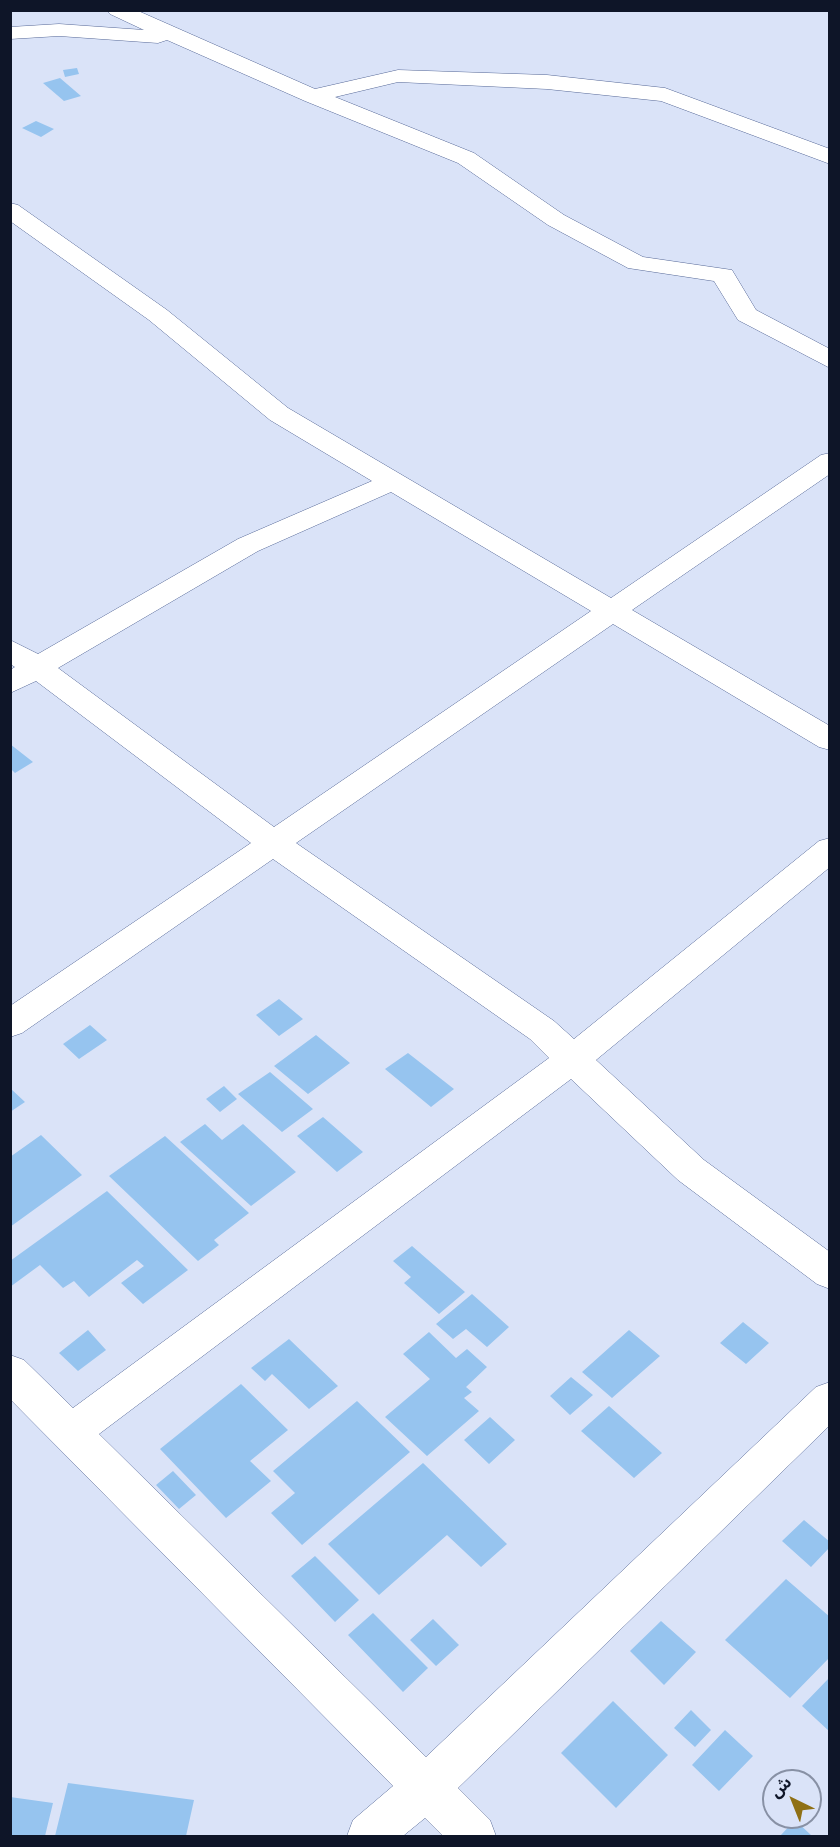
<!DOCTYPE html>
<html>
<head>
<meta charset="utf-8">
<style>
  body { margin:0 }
  #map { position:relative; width:840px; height:1847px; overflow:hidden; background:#dae3f8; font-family:"Space Grotesk","Noto Sans Arabic",sans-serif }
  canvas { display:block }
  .frame { position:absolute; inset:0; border:12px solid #0e1528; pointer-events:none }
  .north { position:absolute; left:762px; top:1769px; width:60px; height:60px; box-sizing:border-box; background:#dae3f8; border:2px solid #8891a5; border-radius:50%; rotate:317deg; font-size:16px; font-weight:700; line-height:24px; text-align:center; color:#0e1528 }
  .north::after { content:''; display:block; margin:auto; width:21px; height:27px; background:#8f7015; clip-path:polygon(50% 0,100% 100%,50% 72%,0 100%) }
</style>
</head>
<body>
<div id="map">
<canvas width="840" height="1847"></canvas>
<div class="frame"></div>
<div class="north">ش</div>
</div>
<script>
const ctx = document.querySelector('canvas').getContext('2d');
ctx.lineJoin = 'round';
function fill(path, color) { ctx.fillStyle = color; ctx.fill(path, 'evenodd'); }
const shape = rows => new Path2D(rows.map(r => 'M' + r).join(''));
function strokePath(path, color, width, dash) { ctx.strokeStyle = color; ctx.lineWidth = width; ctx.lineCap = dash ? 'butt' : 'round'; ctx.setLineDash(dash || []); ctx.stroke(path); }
fill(shape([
  [77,68,79,74,65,77,63,70],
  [60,78,81,96,64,101,43,83],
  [36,121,54,129,41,137,22,128],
  [10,744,33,762,15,773,10,768],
  [279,999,303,1019,279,1036,256,1015],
  [90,1025,107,1040,79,1059,63,1044],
  [316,1035,350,1063,308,1094,274,1066],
  [408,1053,454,1089,431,1107,385,1069],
  [270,1072,313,1109,282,1132,238,1094],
  [224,1086,237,1099,220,1112,206,1099],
  [10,1088,25,1102,10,1112],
  [323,1117,363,1152,337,1172,297,1136],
  [205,1124,222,1140,243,1124,296,1172,251,1206,180,1142],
  [41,1135,82,1175,10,1227,10,1157],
  [165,1136,249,1213,214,1240,219,1245,198,1261,109,1176],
  [107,1191,188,1270,143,1304,121,1283,144,1266,137,1260,89,1297,74,1281,63,1288,40,1265,10,1287,10,1261],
  [412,1246,465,1292,439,1314,404,1283,411,1277,393,1261],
  [472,1294,509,1327,487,1347,466,1329,453,1339,436,1324],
  [743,1322,769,1343,746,1364,720,1343],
  [88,1330,106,1350,78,1371,59,1353],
  [629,1330,660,1356,612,1398,582,1372],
  [429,1332,456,1358,467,1349,487,1367,466,1387,472,1392,464,1398,479,1411,427,1456,385,1417,430,1379,403,1354],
  [289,1339,338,1386,309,1409,272,1374,265,1381,251,1368],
  [571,1377,593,1395,570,1415,550,1396],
  [241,1384,288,1430,250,1461,271,1481,226,1518,160,1449],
  [357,1401,410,1452,302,1545,271,1513,295,1493,273,1471],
  [609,1406,662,1453,634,1478,581,1431],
  [490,1417,515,1440,489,1464,464,1440],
  [423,1463,507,1544,481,1567,447,1535,379,1595,328,1544],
  [173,1471,196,1495,179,1509,156,1485],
  [804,1520,830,1542,830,1547,811,1567,782,1541],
  [315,1556,359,1600,335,1622,291,1576],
  [786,1579,830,1617,830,1657,790,1698,725,1640],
  [373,1613,428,1668,403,1692,348,1635],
  [433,1619,459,1645,436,1666,410,1640],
  [661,1621,696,1652,664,1685,630,1651],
  [830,1677,830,1732,802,1706],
  [613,1701,668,1755,616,1808,561,1753],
  [691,1710,711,1730,695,1747,674,1728],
  [725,1730,753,1756,719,1791,692,1765],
  [68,1783,194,1800,186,1836,55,1836],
  [10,1797,53,1803,45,1836,10,1836],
  [795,1820,812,1836,780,1836]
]), '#96c4ef');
const street = shape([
  [107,10,136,10,315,89,398,70,547,75,665,88,830,149,830,164,661,101,547,89,398,82,335,97,474,153,564,215,643,257,732,270,756,310,830,349,830,368,738,320,714,281,628,268,548,225,458,163,305,101,167,40,158,43,59,36,10,39,10,27,59,24,144,30,110,14,107,10],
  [10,203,18,205,167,310,288,408,611,598,821,455,830,453,830,474,632,610,830,726,830,750,819,747,613,624,296,843,554,1021,574,1039,819,841,830,838,830,867,596,1060,704,1160,830,1252,830,1289,817,1284,678,1180,571,1079,99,1434,426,1757,816,1387,830,1382,830,1425,458,1788,490,1820,496,1836,443,1836,425,1818,403,1836,347,1836,353,1820,393,1786,10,1399,10,1355,24,1360,73,1408,549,1058,530,1039,273,859,22,1033,10,1037,10,1006,251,843,36,681,10,693,10,670,15,667,10,664,10,640,38,654,238,539,372,481,270,420,149,320,10,221,10,203],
  [391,492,591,611,274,827,58,668,258,551,391,492]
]);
strokePath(street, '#566897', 1);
fill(street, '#fff');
</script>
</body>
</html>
